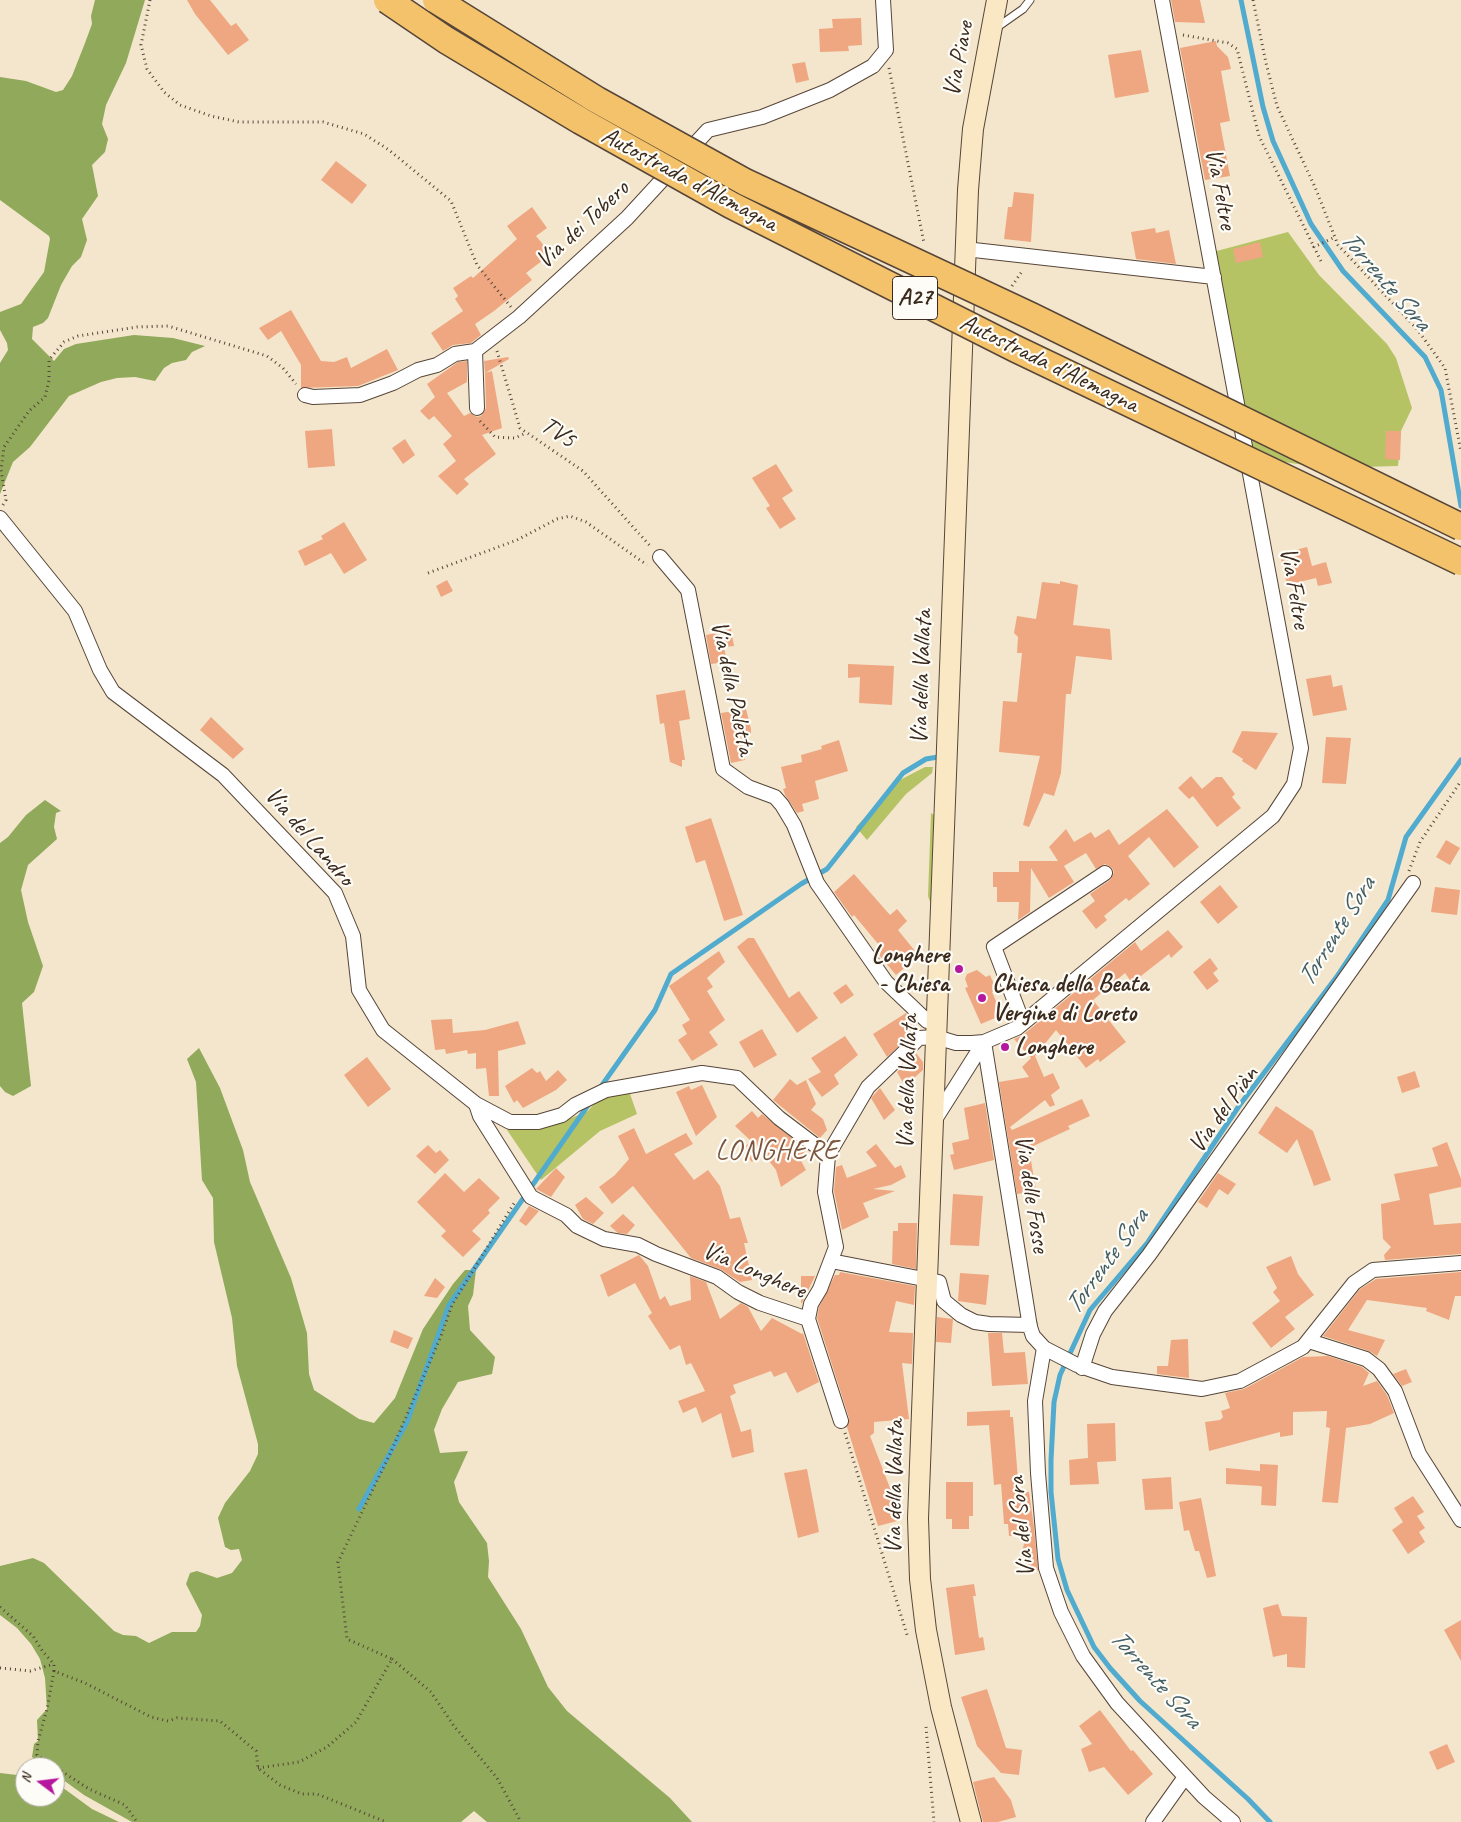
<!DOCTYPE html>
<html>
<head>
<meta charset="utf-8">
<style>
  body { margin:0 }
  #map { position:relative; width:1461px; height:1822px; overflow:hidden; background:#f3e6cd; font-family:Caveat,sans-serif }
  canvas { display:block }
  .north { position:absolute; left:15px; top:1757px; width:50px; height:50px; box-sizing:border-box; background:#fdfcf7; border:1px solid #afa8a0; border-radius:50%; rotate:285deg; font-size:14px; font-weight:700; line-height:20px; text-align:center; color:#3b2a1e }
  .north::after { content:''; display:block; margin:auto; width:18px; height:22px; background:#b5179e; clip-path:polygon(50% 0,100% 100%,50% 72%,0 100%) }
</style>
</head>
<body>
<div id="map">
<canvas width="1461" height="1822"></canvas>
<div class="north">N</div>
</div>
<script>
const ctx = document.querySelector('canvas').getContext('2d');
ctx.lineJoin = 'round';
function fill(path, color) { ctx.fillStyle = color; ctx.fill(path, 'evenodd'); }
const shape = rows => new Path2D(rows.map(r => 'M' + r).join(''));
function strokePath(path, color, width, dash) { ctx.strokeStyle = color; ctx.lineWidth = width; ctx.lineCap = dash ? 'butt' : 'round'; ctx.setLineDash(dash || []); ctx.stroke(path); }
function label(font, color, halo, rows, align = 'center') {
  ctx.font = font + ' Caveat,sans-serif'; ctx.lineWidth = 4.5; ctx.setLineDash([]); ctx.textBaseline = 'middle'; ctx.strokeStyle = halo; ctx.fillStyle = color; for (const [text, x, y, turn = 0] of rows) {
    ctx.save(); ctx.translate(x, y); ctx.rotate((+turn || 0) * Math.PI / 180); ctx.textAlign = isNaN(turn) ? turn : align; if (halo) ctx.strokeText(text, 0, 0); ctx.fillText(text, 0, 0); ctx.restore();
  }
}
fill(shape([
  [1288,232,1319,275,1387,344,1396,358,1412,408,1401,431,1398,466,1324,468,1251,457,1213,252],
  [925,767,933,767,932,773,906,794,867,840,856,827,900,780],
  [931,813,936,816,933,911,928,896],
  [629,1091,637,1114,600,1131,541,1180,507,1130,564,1121,588,1111,597,1100]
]), '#b5c365');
fill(shape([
  [95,0,145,0,126,63,106,105,102,124,108,139,105,152,92,165,98,196,82,219,87,240,81,257,72,266,61,285,48,318,43,323,33,327,32,339,54,361,64,349,76,344,134,335,173,338,205,346,192,352,186,360,172,363,164,368,155,381,135,377,117,378,101,382,69,396,30,447,13,462,0,494,0,363,8,350,7,343,0,330,0,312,21,304,44,272,50,239,49,236,0,200,0,77,26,81,56,92,63,90,72,76,85,43,92,24,91,16],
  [45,800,61,811,56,813,54,827,57,839,28,865,21,890,28,922,43,966,34,992,22,1003,31,1086,13,1096,5,1092,0,1086,0,843,8,837,26,815],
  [199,1048,220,1088,243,1150,250,1182,291,1278,307,1333,309,1374,314,1390,359,1419,374,1423,395,1398,423,1329,453,1284,465,1270,476,1270,473,1295,468,1306,470,1330,495,1357,492,1374,458,1382,442,1409,434,1430,440,1453,468,1451,454,1482,459,1502,487,1543,489,1561,488,1577,521,1629,548,1687,567,1711,670,1798,692,1822,487,1822,474,1811,461,1822,132,1822,84,1795,55,1774,55,1767,45,1767,32,1757,34,1744,38,1741,37,1720,47,1709,45,1678,40,1659,31,1644,17,1628,0,1615,0,1566,33,1558,44,1563,114,1631,123,1635,136,1636,149,1643,172,1632,196,1632,200,1626,202,1615,186,1584,190,1573,197,1571,217,1578,232,1573,242,1560,239,1549,231,1550,225,1547,218,1518,225,1503,250,1471,258,1454,258,1444,237,1366,232,1318,214,1242,213,1198,202,1180,196,1082,187,1059],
  [25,1770,25,1797,55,1797,55,1782,92,1809,119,1822,0,1822,0,1773,17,1775]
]), '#90a95a');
strokePath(shape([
  [1241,0,1263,107,1273,141,1311,224,1343,271,1425,357,1441,390,1461,506],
  [600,1088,655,1010,671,974,801,884,827,869,903,773,926,759,938,757],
  [359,1509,407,1422,449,1305,591,1101],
  [1270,1822,1248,1799,1140,1701,1110,1668,1094,1647,1067,1590,1058,1559,1051,1492,1051,1460,1054,1402,1060,1375,1090,1310,1148,1242,1239,1106,1338,975,1388,900,1406,837,1461,760]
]), '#50abce', 5);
fill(shape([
  [187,0,210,0,231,26,236,23,249,40,228,55,195,14],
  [1171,0,1200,0,1205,23,1175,22],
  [861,18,862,45,848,46,849,51,820,52,819,29,833,28,832,19],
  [1216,41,1217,46,1228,57,1231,69,1221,71,1230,121,1220,123,1230,176,1205,180,1180,48],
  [1141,50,1149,92,1115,98,1108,55],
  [805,62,809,80,796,83,792,64],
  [336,161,367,185,352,204,321,180],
  [1014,192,1034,194,1031,242,1004,239,1008,207,1012,207],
  [532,207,547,228,536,236,551,254,526,273,532,280,494,311,475,324,481,335,471,343,453,345,443,351,431,333,463,311,455,299,458,296,453,288,471,276,473,278,517,239,507,226],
  [1155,228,1156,233,1169,230,1176,264,1136,259,1131,232],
  [1260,242,1263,257,1236,263,1233,249],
  [291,310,321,361,334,362,347,357,351,368,387,349,398,370,358,386,301,388,301,365,281,331,268,340,259,328],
  [508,357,509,359,485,373,484,361],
  [467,361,467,382,447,393,464,416,470,413,477,417,481,416,486,408,485,373,492,371,502,428,482,435,496,454,464,479,469,484,457,495,438,476,456,461,443,444,452,436,434,416,429,420,420,411,435,397,427,384,458,362],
  [332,429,335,466,308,468,305,431],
  [1386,431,1401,431,1400,460,1385,459],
  [405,439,415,455,403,464,392,448],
  [776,464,793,491,782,498,796,519,780,529,766,508,770,506,752,478],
  [344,522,367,560,344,574,331,553,305,566,298,551,323,539,321,536],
  [1307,547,1312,566,1326,562,1332,583,1318,586,1316,578,1287,585,1280,554],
  [447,580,453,591,441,597,436,586],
  [1060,581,1078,585,1073,625,1110,629,1112,660,1076,656,1071,694,1066,694,1061,773,1054,796,1044,793,1029,827,1023,825,1040,756,999,752,1003,701,1017,702,1022,653,1017,653,1018,637,1014,633,1017,616,1036,619,1042,582,1060,584],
  [730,624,734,646,724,647,727,662,711,664,706,635,717,633,716,627],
  [848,664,894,666,892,705,859,703,860,677,848,678],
  [1331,675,1333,687,1342,685,1347,710,1313,716,1306,679],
  [685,690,690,719,679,721,685,760,682,760,682,767,670,762,664,723,660,724,656,695],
  [746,709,751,729,751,734,741,736,745,760,731,763,721,713],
  [211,717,244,749,233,759,200,730],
  [1242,731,1278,733,1256,770,1242,761,1243,759,1232,752],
  [1326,737,1351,738,1346,784,1322,783],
  [839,740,848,771,815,781,819,799,802,804,804,811,797,813,785,795,783,789,786,788,781,767,802,762,801,755,822,749,821,746],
  [1191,776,1202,789,1216,777,1222,777,1235,794,1232,797,1241,808,1217,827,1193,796,1189,799,1178,788],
  [1167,809,1199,847,1174,868,1149,837,1128,856,1150,884,1129,901,1126,898,1104,916,1107,920,1096,929,1082,911,1095,901,1090,894,1110,880,1114,872,1112,868,1105,864,1096,869,1086,853,1064,866,1074,882,1049,898,1031,868,1030,912,1018,920,1019,902,997,902,997,887,993,887,993,872,1019,872,1019,861,1058,861,1049,847,1066,829,1074,842,1091,832,1095,838,1109,829,1119,845],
  [711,818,743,915,724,921,705,860,696,863,685,827],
  [1446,840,1460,848,1450,865,1436,857],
  [854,874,890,915,897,909,907,921,898,930,919,956,896,975,874,949,879,945,854,915,852,917,834,892],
  [1220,885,1238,907,1218,924,1200,902],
  [1435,887,1460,890,1457,915,1431,912],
  [1168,930,1183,947,1171,958,1169,954,1132,983,1125,973,1093,1000,1126,1042,1100,1062,1098,1059,1086,1068,1056,1030,1035,1056,1044,1077,1053,1073,1060,1088,1051,1095,1055,1105,1050,1107,1045,1100,1010,1127,1012,1130,1082,1099,1090,1116,1068,1126,1070,1129,1029,1148,1036,1191,1017,1194,999,1082,1029,1077,1022,1067,1031,1058,1014,1039,1023,1035,1135,942,1141,951],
  [748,938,754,938,789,998,799,991,818,1018,797,1033,737,947],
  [719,951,725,962,707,978,713,987,707,991,725,1020,709,1032,718,1045,692,1061,678,1040,687,1034,682,1025,690,1020,669,986],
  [1210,958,1218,969,1213,973,1219,981,1207,990,1193,972],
  [977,970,986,977,990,975,997,991,992,992,1002,1015,981,1024,965,988,968,987,965,979,967,974],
  [846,984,854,995,841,1004,833,993],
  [906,1013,918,1029,887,1057,873,1034],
  [452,1019,453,1033,485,1030,518,1021,526,1044,498,1051,499,1096,489,1096,486,1068,476,1069,476,1053,468,1054,467,1050,446,1054,445,1049,435,1050,431,1020],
  [762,1029,777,1055,754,1068,739,1042],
  [845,1036,858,1055,834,1075,839,1084,822,1097,808,1079,821,1072,811,1058],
  [916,1053,923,1062,923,1070,905,1086,897,1072],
  [367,1057,391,1089,368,1107,344,1075],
  [532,1068,537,1073,540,1071,546,1081,558,1070,567,1080,556,1090,523,1108,517,1100,514,1103,505,1086],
  [1415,1071,1420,1087,1402,1093,1397,1077],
  [790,1079,797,1085,806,1080,816,1104,811,1110,823,1119,827,1130,820,1138,773,1100],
  [702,1085,717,1117,696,1136,676,1092,689,1086,691,1090],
  [880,1088,895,1110,884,1120,871,1098],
  [985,1103,994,1160,954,1170,950,1155,954,1154,952,1143,969,1139,964,1108],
  [1276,1106,1313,1131,1331,1180,1314,1186,1297,1139,1287,1153,1258,1133],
  [752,1111,758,1118,762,1114,807,1150,799,1157,806,1170,781,1187,776,1170,762,1152,752,1162,741,1150,751,1141,735,1126],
  [634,1128,646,1154,686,1133,693,1144,674,1154,694,1180,708,1170,720,1186,730,1219,740,1217,748,1243,744,1243,752,1280,740,1282,720,1269,691,1258,633,1186,612,1204,599,1187,615,1175,629,1159,618,1136],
  [1447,1142,1461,1179,1461,1187,1429,1194,1434,1225,1461,1223,1461,1254,1385,1260,1384,1255,1391,1247,1383,1239,1381,1204,1400,1200,1394,1174,1438,1166,1432,1148],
  [876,1144,895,1168,901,1165,906,1177,891,1185,873,1189,895,1191,863,1203,869,1217,842,1230,834,1191,836,1167,842,1165,847,1178,877,1166,866,1152],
  [428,1145,436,1153,440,1150,449,1160,435,1174,416,1156],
  [556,1168,565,1177,551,1197,536,1189],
  [445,1173,464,1192,479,1178,500,1198,488,1210,490,1213,472,1231,481,1239,463,1257,441,1236,446,1231,417,1202],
  [1218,1173,1236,1184,1228,1195,1219,1189,1207,1208,1198,1202],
  [953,1194,983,1196,979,1246,950,1245],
  [586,1197,604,1213,593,1224,583,1219,575,1205],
  [529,1206,539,1211,526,1226,519,1221],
  [623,1214,635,1225,627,1234,618,1233,610,1226],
  [898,1223,917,1223,916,1269,892,1264,893,1231,898,1231],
  [639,1255,648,1266,660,1300,665,1296,670,1306,691,1300,690,1276,706,1282,720,1319,741,1303,748,1307,761,1331,772,1318,802,1334,803,1333,819,1382,797,1393,786,1372,774,1377,771,1371,733,1385,736,1393,730,1396,741,1432,751,1429,754,1452,732,1458,721,1413,702,1423,696,1407,683,1413,678,1401,705,1391,691,1363,686,1365,680,1345,670,1350,648,1316,652,1313,635,1283,608,1297,600,1275],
  [1291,1256,1298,1274,1314,1295,1285,1317,1295,1329,1271,1348,1252,1323,1280,1301,1273,1292,1277,1288,1266,1267],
  [840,1272,915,1286,914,1305,896,1301,889,1332,913,1333,912,1364,902,1363,909,1419,874,1422,874,1433,870,1436,890,1488,892,1487,901,1520,878,1526,847,1427,849,1418,817,1318,819,1307,835,1275,839,1275],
  [1461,1272,1461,1296,1455,1296,1449,1320,1426,1311,1427,1308,1367,1300,1348,1330,1385,1340,1377,1356,1369,1351,1323,1336,1360,1289,1376,1279],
  [960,1273,989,1275,986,1305,958,1301],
  [801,1276,815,1276,802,1303,801,1303],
  [435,1278,445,1287,437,1298,424,1296],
  [937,1317,953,1319,951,1343,936,1342],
  [394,1330,413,1338,408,1349,390,1342],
  [988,1333,1002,1333,1004,1353,1025,1352,1028,1384,992,1386],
  [1188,1339,1189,1378,1157,1374,1157,1366,1168,1366,1171,1340],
  [1328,1356,1362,1367,1369,1373,1363,1386,1377,1381,1387,1395,1394,1413,1370,1424,1346,1428,1338,1503,1322,1502,1330,1428,1326,1427,1327,1411,1293,1412,1293,1435,1280,1437,1280,1432,1209,1451,1205,1422,1220,1420,1223,1417,1221,1411,1230,1408,1225,1393,1244,1389,1303,1357],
  [1406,1369,1412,1382,1402,1386,1393,1374],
  [1010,1410,1010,1417,1013,1417,1019,1492,1029,1492,1034,1527,1038,1570,1028,1573,1027,1567,1023,1568,1020,1561,1026,1535,1009,1536,1008,1524,1004,1524,1001,1484,994,1485,989,1425,967,1426,967,1412],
  [1115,1423,1116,1461,1097,1462,1099,1484,1070,1485,1069,1460,1088,1458,1087,1424],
  [1260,1464,1278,1465,1276,1506,1261,1505,1262,1487,1260,1486,1226,1484,1226,1468,1260,1471],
  [807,1469,819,1532,798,1538,784,1473],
  [1171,1477,1173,1509,1145,1510,1142,1479],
  [946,1482,973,1482,973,1516,969,1516,969,1529,952,1529,952,1519,946,1519],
  [1413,1496,1424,1512,1417,1516,1425,1528,1419,1532,1425,1542,1408,1554,1392,1530,1403,1522,1394,1508],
  [1201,1498,1216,1576,1207,1578,1199,1551,1195,1551,1189,1530,1184,1531,1179,1502],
  [974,1584,976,1596,973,1596,979,1638,983,1637,985,1650,955,1655,946,1588],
  [1278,1604,1282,1616,1307,1617,1305,1668,1287,1667,1287,1654,1273,1657,1263,1608],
  [1461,1620,1461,1661,1444,1630],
  [987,1689,1006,1748,1022,1750,1019,1775,1001,1773,977,1746,961,1697],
  [1100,1710,1131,1751,1133,1750,1153,1774,1128,1795,1104,1767,1089,1772,1081,1749,1092,1744,1079,1726],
  [1447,1744,1455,1762,1437,1770,1429,1752],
  [994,1777,1011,1800,1016,1817,998,1822,983,1822,973,1782]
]), '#efa781');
const lane = shape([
  [996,28,1023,9,1030,0]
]);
const street = shape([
  [965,249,1214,277],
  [475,351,477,408],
  [305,395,313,397,360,395,393,383,418,370,437,365,455,354,475,351,519,317,627,218,708,130,762,117,830,90,873,66,886,50,883,0],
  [0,518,75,611,100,670,113,692,223,775,335,893,353,936,359,990,383,1030,476,1104,510,1122,538,1122,562,1115,575,1105,606,1090,702,1073,737,1078,779,1118,828,1155],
  [660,557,688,590,723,769,748,787,775,797,782,805,794,825,817,883,886,982,927,1021,936,1021],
  [1023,1023,994,947,1105,873],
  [984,1042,1030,1327,1033,1336,1044,1348,1077,1365,1112,1377,1202,1389,1240,1381,1303,1347,1354,1283,1373,1270,1461,1263],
  [476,1104,480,1116,531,1197,566,1215,577,1226,604,1239,638,1245,656,1254,717,1277,738,1292,760,1303,808,1319,811,1304,820,1289,836,1247,825,1192,828,1155,868,1087,919,1038,936,1037,956,1043,972,1043,984,1042,1017,1028,1273,816,1294,784,1301,748,1162,0],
  [934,1121,984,1042],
  [831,1261,939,1282,944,1301,961,1315,975,1322,989,1324,1030,1325],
  [808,1319,841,1421],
  [1309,1341,1366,1359,1379,1369,1395,1391,1419,1454,1461,1520],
  [1044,1348,1035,1401,1038,1473,1046,1568,1061,1612,1083,1656,1117,1703,1204,1797,1233,1822],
  [1082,1368,1093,1334,1105,1311,1149,1255,1413,883],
  [1153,1822,1185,1777]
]);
const secondary = shape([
  [971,1822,941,1707,926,1630,920,1579,918,1518,968,190,973,129,997,0]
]);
strokePath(lane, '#574638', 9);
strokePath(street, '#574638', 16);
strokePath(secondary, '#574638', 22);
strokePath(shape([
  [150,0,141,45,147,69,164,92,180,105,211,116,239,122,323,122,364,134,389,150,451,201,477,265,511,307],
  [1253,0,1266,63,1277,106,1315,187,1338,245,1417,329,1445,368,1461,452],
  [1183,35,1228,43,1237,49,1259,136,1314,247],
  [889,68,924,243],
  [1321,261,1314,247,1335,237],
  [1012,286,1023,270],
  [497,351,520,428,583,471,651,547],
  [480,421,495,437,515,438,526,433],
  [3,505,6,500,1,470,4,447,29,411,45,397,49,380,49,360,64,342,78,336,137,327,168,326,267,356,283,368,296,384],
  [428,573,517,540,557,519,570,516,586,522,647,565],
  [1409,871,1420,842,1461,781],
  [845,1433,908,1638],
  [0,1607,33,1636,43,1652,54,1664,54,1671,85,1683,151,1717,168,1721,177,1718,220,1721,256,1751,258,1768,280,1785,302,1794,317,1794,386,1822],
  [392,1659,431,1692,454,1726,497,1778,521,1822],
  [0,1668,30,1671,54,1664],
  [54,1671,47,1709,38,1741,37,1755,89,1789,125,1805,137,1822],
  [926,1727,934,1822],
  [258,1768,299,1762,327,1747,356,1722,392,1659,347,1639,338,1562,390,1454,441,1336,452,1305,516,1200]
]), '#574638', 3, [1, 4]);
strokePath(lane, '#fff', 7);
strokePath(street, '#fff', 14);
strokePath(secondary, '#fae7c3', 20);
const highwayBridge = shape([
  [387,0,446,40,581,121,731,205,1016,349,1461,562],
  [436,0,597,100,745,182,1031,316,1461,527]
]);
strokePath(highwayBridge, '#574638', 29, []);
strokePath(highwayBridge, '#f3c26a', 26);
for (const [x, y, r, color] of [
  [959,969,5,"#b5179e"],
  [982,998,5,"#b5179e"],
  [1005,1047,5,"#b5179e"]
]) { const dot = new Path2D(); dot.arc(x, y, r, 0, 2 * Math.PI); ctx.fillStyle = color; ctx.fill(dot); strokePath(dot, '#fdfcf7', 2); }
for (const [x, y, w] of [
  [915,298,45]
]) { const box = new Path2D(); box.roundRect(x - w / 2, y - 21.5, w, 43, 4); ctx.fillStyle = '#fdfcf7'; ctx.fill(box); strokePath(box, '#3b2a1e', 1); }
label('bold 24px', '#3b2a1e', null, [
  ["A27",915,298]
]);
label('25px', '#3b2a1e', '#fdfcf7', [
  ["Via Piave",959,59,-79],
  ["Autostrada d'Alemagna",689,180,28],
  ["Via Feltre",1220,189,79],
  ["Via dei Tobero",583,225,-43],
  ["Autostrada d'Alemagna",1049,364,26],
  ["TV5",558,433,34],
  ["Via Feltre",1294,588,80],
  ["Via della Vallata",922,677,-88],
  ["Via della Paletta",732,688,78],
  ["Via del Landro",309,837,49],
  ["Via della Vallata",908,1082,-88],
  ["Via del Piàn",1224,1110,-54],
  ["Via delle Fosse",1031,1194,81],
  ["Via Longhere",754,1271,23],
  ["Via della Vallata",895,1487,-89],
  ["Via del Sora",1022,1527,-96]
]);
label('bold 25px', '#3b2a1e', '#fdfcf7', [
  ["Longhere",949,955,"right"],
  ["- Chiesa",949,984,"right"],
  ["Chiesa della Beata",992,984],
  ["Vergine di Loreto",992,1013],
  ["Longhere",1015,1047]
], 'left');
label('italic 26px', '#435e64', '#fdfcf7', [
  ["Torrente Sora",1385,281,49],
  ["Torrente Sora",1337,932,-58],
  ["Torrente Sora",1107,1262,-54],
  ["Torrente Sora",1155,1679,48]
]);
ctx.letterSpacing = '1px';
label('28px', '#7a5641', '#fdfcf7', [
  ["LONGHERE",777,1152]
]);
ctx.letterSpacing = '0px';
</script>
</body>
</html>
